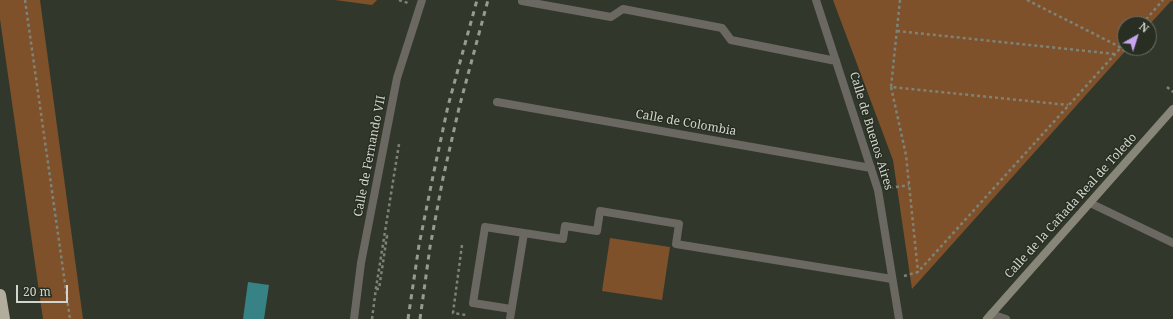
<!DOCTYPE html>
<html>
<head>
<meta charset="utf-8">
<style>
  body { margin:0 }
  #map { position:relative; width:1173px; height:319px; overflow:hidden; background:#31382b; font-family:"Noto Serif",serif }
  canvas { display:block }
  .north { position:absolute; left:1117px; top:16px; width:40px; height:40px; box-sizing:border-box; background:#282e21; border:1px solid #6c7166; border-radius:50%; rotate:39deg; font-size:11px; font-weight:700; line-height:16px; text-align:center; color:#d1d5cd }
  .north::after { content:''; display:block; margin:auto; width:14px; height:18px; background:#c6a6f0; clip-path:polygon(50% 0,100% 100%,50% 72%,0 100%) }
  .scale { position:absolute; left:16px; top:285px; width:52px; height:18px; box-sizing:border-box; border:2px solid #d1d5cd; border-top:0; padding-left:5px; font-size:12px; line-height:14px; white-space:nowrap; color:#d1d5cd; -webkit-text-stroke:3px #282e21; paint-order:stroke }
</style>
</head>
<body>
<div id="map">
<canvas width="1173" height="319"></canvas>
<div class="north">N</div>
<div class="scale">20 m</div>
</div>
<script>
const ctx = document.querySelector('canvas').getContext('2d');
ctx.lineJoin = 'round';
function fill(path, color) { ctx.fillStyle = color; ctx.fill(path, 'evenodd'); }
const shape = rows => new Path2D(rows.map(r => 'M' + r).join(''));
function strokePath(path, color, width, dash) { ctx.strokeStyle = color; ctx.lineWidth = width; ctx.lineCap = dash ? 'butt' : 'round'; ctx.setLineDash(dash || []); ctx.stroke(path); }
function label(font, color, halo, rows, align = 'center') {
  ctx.font = font + ' "Noto Serif",serif'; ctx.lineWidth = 3; ctx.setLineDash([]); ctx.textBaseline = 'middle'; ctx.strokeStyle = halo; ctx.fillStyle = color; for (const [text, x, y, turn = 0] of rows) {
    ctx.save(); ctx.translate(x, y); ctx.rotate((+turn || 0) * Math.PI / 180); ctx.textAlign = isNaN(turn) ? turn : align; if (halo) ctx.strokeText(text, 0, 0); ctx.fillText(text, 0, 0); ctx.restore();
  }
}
fill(shape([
  [0,0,40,0,83,319,43,319,0,19],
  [335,0,377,0,372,5],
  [833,0,1173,0,1173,1,1171,1,1149,25,1149,24,1125,24,1125,48,1128,48,912,289,893,160],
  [610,238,670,247,662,300,602,291]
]), '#7f512a');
fill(shape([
  [248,282,269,285,264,319,243,319]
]), '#378285');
strokePath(shape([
  [25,0,70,319],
  [399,0,408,3],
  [900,0,891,87,1068,105],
  [1027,0,1118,46,1125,51],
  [1142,24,1163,0],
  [897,31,1115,54],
  [891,87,906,155,918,272],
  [1167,87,1173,92],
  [890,188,909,185],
  [462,245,453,313,466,315],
  [904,276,918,272,1125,43],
  [376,289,379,289,387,236,384,236],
  [372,319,376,288,399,144]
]), '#7d8378', 2.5, [3, 3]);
strokePath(shape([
  [816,0,878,190,899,319],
  [522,1,611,17,623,9,722,28,731,40,836,61],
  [497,102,871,168],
  [1090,203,1173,243],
  [524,233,563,239,565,226,597,231,600,211,679,224,676,244,892,279],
  [991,314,1006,319],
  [354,319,361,263,397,78,422,0],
  [510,319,524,233,485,227,473,303,511,309]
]), '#6a6861', 8);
strokePath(shape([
  [987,319,1173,109]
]), '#888579', 8);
strokePath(shape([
  [0,295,4,319]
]), '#b2ad9c', 12);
strokePath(shape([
  [408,319,419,245,433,176,448,106,477,0],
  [420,319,430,247,443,178,459,108,488,0]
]), '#979c92', 3, [5, 5]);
label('12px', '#d1d5cd', '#282e21', [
  ["Calle de Colombia",686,123,10],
  ["Calle de Buenos Aires",871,131,73],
  ["Calle de Fernando VII",370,156,-79],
  ["Calle de la Cañada Real de Toledo",1071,206,-48]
]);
</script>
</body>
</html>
